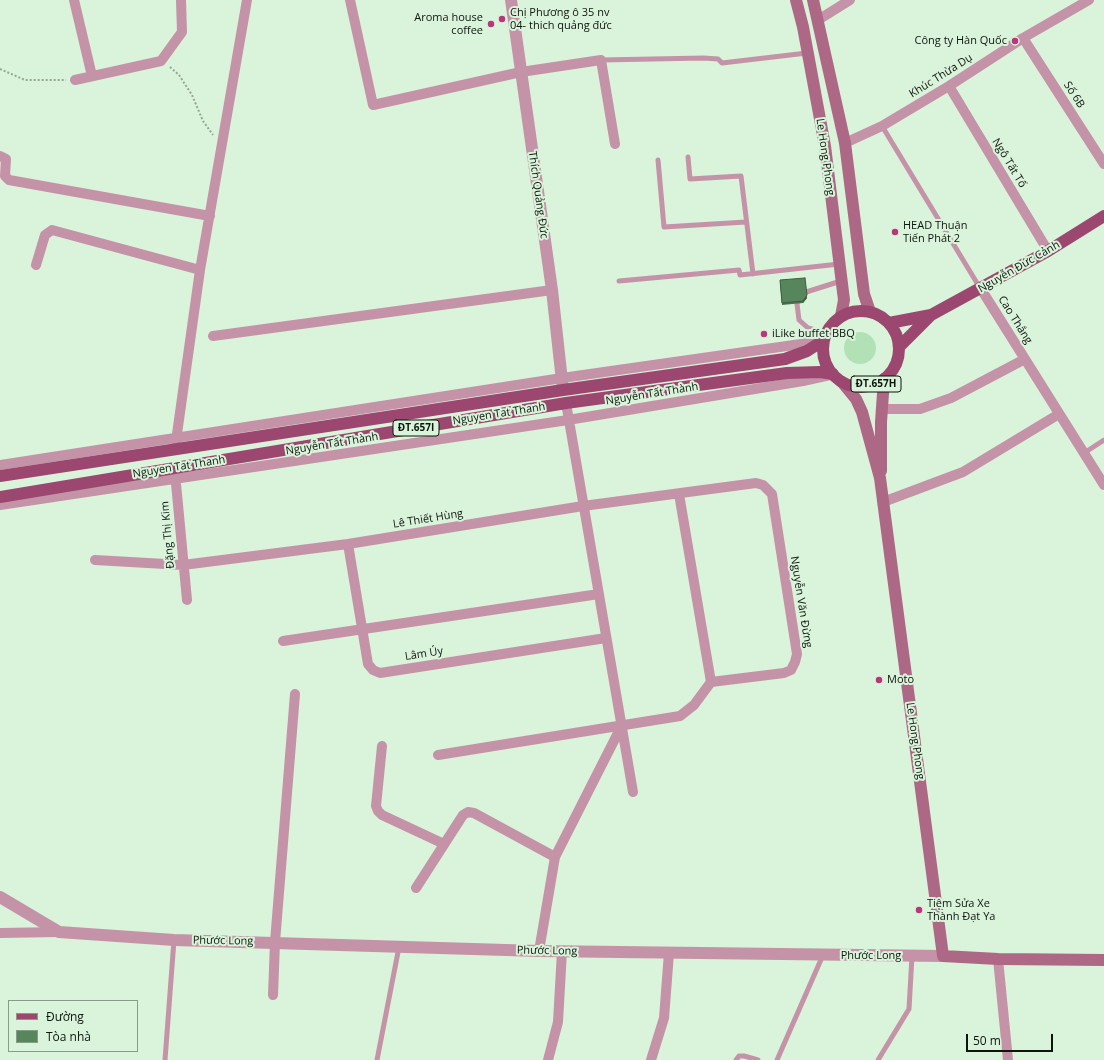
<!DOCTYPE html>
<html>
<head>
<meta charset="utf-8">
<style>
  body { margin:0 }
  #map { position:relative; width:1104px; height:1060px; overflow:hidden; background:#daf3db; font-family:"Open Sans",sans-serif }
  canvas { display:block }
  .legend { position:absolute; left:8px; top:1000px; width:130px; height:52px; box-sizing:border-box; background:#daf3db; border:1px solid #889a89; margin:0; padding:5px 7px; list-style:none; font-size:12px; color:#0d150d }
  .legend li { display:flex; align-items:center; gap:8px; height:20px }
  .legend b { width:20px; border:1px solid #889a89 }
  .scale { position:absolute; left:966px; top:1034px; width:87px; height:18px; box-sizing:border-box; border:2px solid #0d150d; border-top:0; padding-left:5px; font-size:12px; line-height:14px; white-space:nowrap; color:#0d150d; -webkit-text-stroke:3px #daf3db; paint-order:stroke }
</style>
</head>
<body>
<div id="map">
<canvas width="1104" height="1060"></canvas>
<ul class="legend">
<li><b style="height:5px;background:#9b476f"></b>Đường</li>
<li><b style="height:11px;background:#57865c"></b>Tòa nhà</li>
</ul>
<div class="scale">50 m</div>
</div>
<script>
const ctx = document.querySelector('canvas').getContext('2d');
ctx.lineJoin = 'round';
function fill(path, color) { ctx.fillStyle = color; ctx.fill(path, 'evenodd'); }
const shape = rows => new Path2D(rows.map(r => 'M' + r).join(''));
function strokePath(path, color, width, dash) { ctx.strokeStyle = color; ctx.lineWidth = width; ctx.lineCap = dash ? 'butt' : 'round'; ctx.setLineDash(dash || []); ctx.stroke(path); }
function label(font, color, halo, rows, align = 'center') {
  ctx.font = font + ' "Open Sans",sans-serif'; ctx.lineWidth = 4; ctx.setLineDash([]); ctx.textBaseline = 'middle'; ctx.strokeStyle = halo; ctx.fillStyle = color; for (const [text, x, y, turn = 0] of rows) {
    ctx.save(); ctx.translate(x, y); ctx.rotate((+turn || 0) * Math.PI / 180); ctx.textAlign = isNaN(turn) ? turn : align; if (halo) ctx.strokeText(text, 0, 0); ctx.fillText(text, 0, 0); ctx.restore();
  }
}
fill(shape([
  '844 348a16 16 0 1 1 32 0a16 16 0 1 1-32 0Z'
]), '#b2e1b5');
strokePath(shape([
  [170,67,179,75,192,95,203,121,213,135],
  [0,69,25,80,66,80]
]), '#93a694', 2, [2, 2]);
strokePath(shape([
  [601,60,704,58,718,59,722,63,807,53],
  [882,126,980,288],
  [688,157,690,179,741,176,753,274],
  [658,160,664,227,746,222],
  [619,281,739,270,740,275,839,264],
  [826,333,808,328,799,320,797,304,803,293,841,281],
  [1084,453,1104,440],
  [165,1060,174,940],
  [377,1060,399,947],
  [736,1060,739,1056,744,1056,758,1060],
  [777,1060,823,955],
  [878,1060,909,1009,912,956]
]), '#c493a7', 5);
strokePath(shape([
  [74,0,92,76],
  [350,0,373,105,521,72,601,60,615,144],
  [818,20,850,0],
  [1023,38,1104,164],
  [75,80,161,61,182,32,181,0],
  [949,86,1048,251],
  [845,143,882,126,949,86,1023,38,1089,0],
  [0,156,6,159,5,176,9,180,210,216],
  [36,265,45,235,52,230,200,270],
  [981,289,1104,485],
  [213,336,552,290],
  [566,403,633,792],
  [882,409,920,409,951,398,1025,359],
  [176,441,200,270,247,0],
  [0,465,562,378,822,341],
  [175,473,187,600],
  [883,502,963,472,1059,414],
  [0,505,568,420,803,381,830,375],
  [348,544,368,664,373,670,380,673,606,638],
  [95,560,183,565,348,544,583,506,756,483,763,485,772,494,797,654,795,662,791,670,784,673,711,682],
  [283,641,599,594],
  [382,746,376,806,378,811,382,815,444,844],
  [438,755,680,716,694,705,711,682,679,494],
  [416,888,463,815,468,812,474,813,555,857],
  [0,933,59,932],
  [539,951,555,857,622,725],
  [998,959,1008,1060],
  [273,995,275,942,295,694],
  [548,1060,558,1022,562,951],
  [651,1060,664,1018,669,953]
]), '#c493a7', 10);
strokePath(shape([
  [511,0,552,290,563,390],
  [0,897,59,932,174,940,539,951,943,956]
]), '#c493a7', 12);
strokePath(shape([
  [796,0,803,27,825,146,844,300,841,316],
  [813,0,845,143,864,294,870,312],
  [842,382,856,399,862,412,880,478,943,956,998,959,1104,960],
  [881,471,881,422,884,379]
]), '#ad6886', 12);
strokePath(shape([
  '823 349a38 38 0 1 1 76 0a38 38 0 1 1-76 0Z',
  [889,323,931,315],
  [899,347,931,315,1048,251,1104,216],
  [0,476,563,390,785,359,807,351,824,340],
  [0,497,566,403,787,373,820,372,833,374]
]), '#9b476f', 12);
fill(shape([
  [780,283,807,298,803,303,782,305]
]), '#4b734f');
fill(shape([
  [807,295,807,298,803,303,803,301]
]), '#3d5e40');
const building = shape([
  [805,278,807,295,803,301,782,303,780,280,805,278]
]);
fill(building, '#57865c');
strokePath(building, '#3d5e40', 1);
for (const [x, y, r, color] of [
  [502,19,4,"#ba367c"],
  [491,24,4,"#ba367c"],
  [1015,41,4,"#ba367c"],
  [895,232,4,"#ba367c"],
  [764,334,4,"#ba367c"],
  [879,680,4,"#ba367c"],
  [919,910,4,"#ba367c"]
]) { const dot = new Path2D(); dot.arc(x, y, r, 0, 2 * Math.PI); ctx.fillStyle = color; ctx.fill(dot); strokePath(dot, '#daf3db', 1.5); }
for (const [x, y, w] of [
  [876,384,50],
  [416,428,46]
]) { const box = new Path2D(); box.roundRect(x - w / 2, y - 8, w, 16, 3); ctx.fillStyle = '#daf3db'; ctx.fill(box); strokePath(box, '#0d150d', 1); }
label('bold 10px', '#0d150d', null, [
  ["ĐT.657H",876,384],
  ["ĐT.657I",416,428]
]);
label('11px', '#0d150d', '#daf3db', [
  ["Chị Phương ô 35 nv",510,13],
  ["04- thich quảng đức",510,26],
  ["Aroma house",483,18,"right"],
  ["coffee",483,31,"right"],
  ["Công ty Hàn Quốc",1007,41,"right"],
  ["HEAD Thuận",903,226],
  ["Tiến Phát 2",903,239],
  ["iLike buffet BBQ",772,334],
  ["Moto",887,680],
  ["Tiệm Sửa Xe",927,904],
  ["Thành Đạt Ya",927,917]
], 'left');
label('11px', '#0d150d', '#daf3db', [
  ["Khúc Thừa Dụ",941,76,-32],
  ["Số 6B",1074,95,57],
  ["Le Hong Phong",825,157,82],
  ["Ngô Tất Tố",1009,163,59],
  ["Thích Quảng Đức",538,195,82],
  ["Nguyễn Đức Cảnh",1019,267,-30],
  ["Cao Thắng",1015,320,58],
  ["Nguyễn Tất Thành",652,394,-9],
  ["Nguyen Tat Thanh",499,414,-9],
  ["Nguyễn Tất Thành",332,444,-9],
  ["Nguyen Tat Thanh",179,467,-9],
  ["Lê Thiết Hùng",428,519,-9],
  ["Đặng Thị Kim",168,535,-95],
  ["Nguyễn Văn Đừng",801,602,81],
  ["Lâm Úy",424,654,-9],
  ["Le Hong Phong",915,741,82],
  ["Phước Long",223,941,1],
  ["Phước Long",547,951,1],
  ["Phước Long",871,956]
]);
</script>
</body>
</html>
